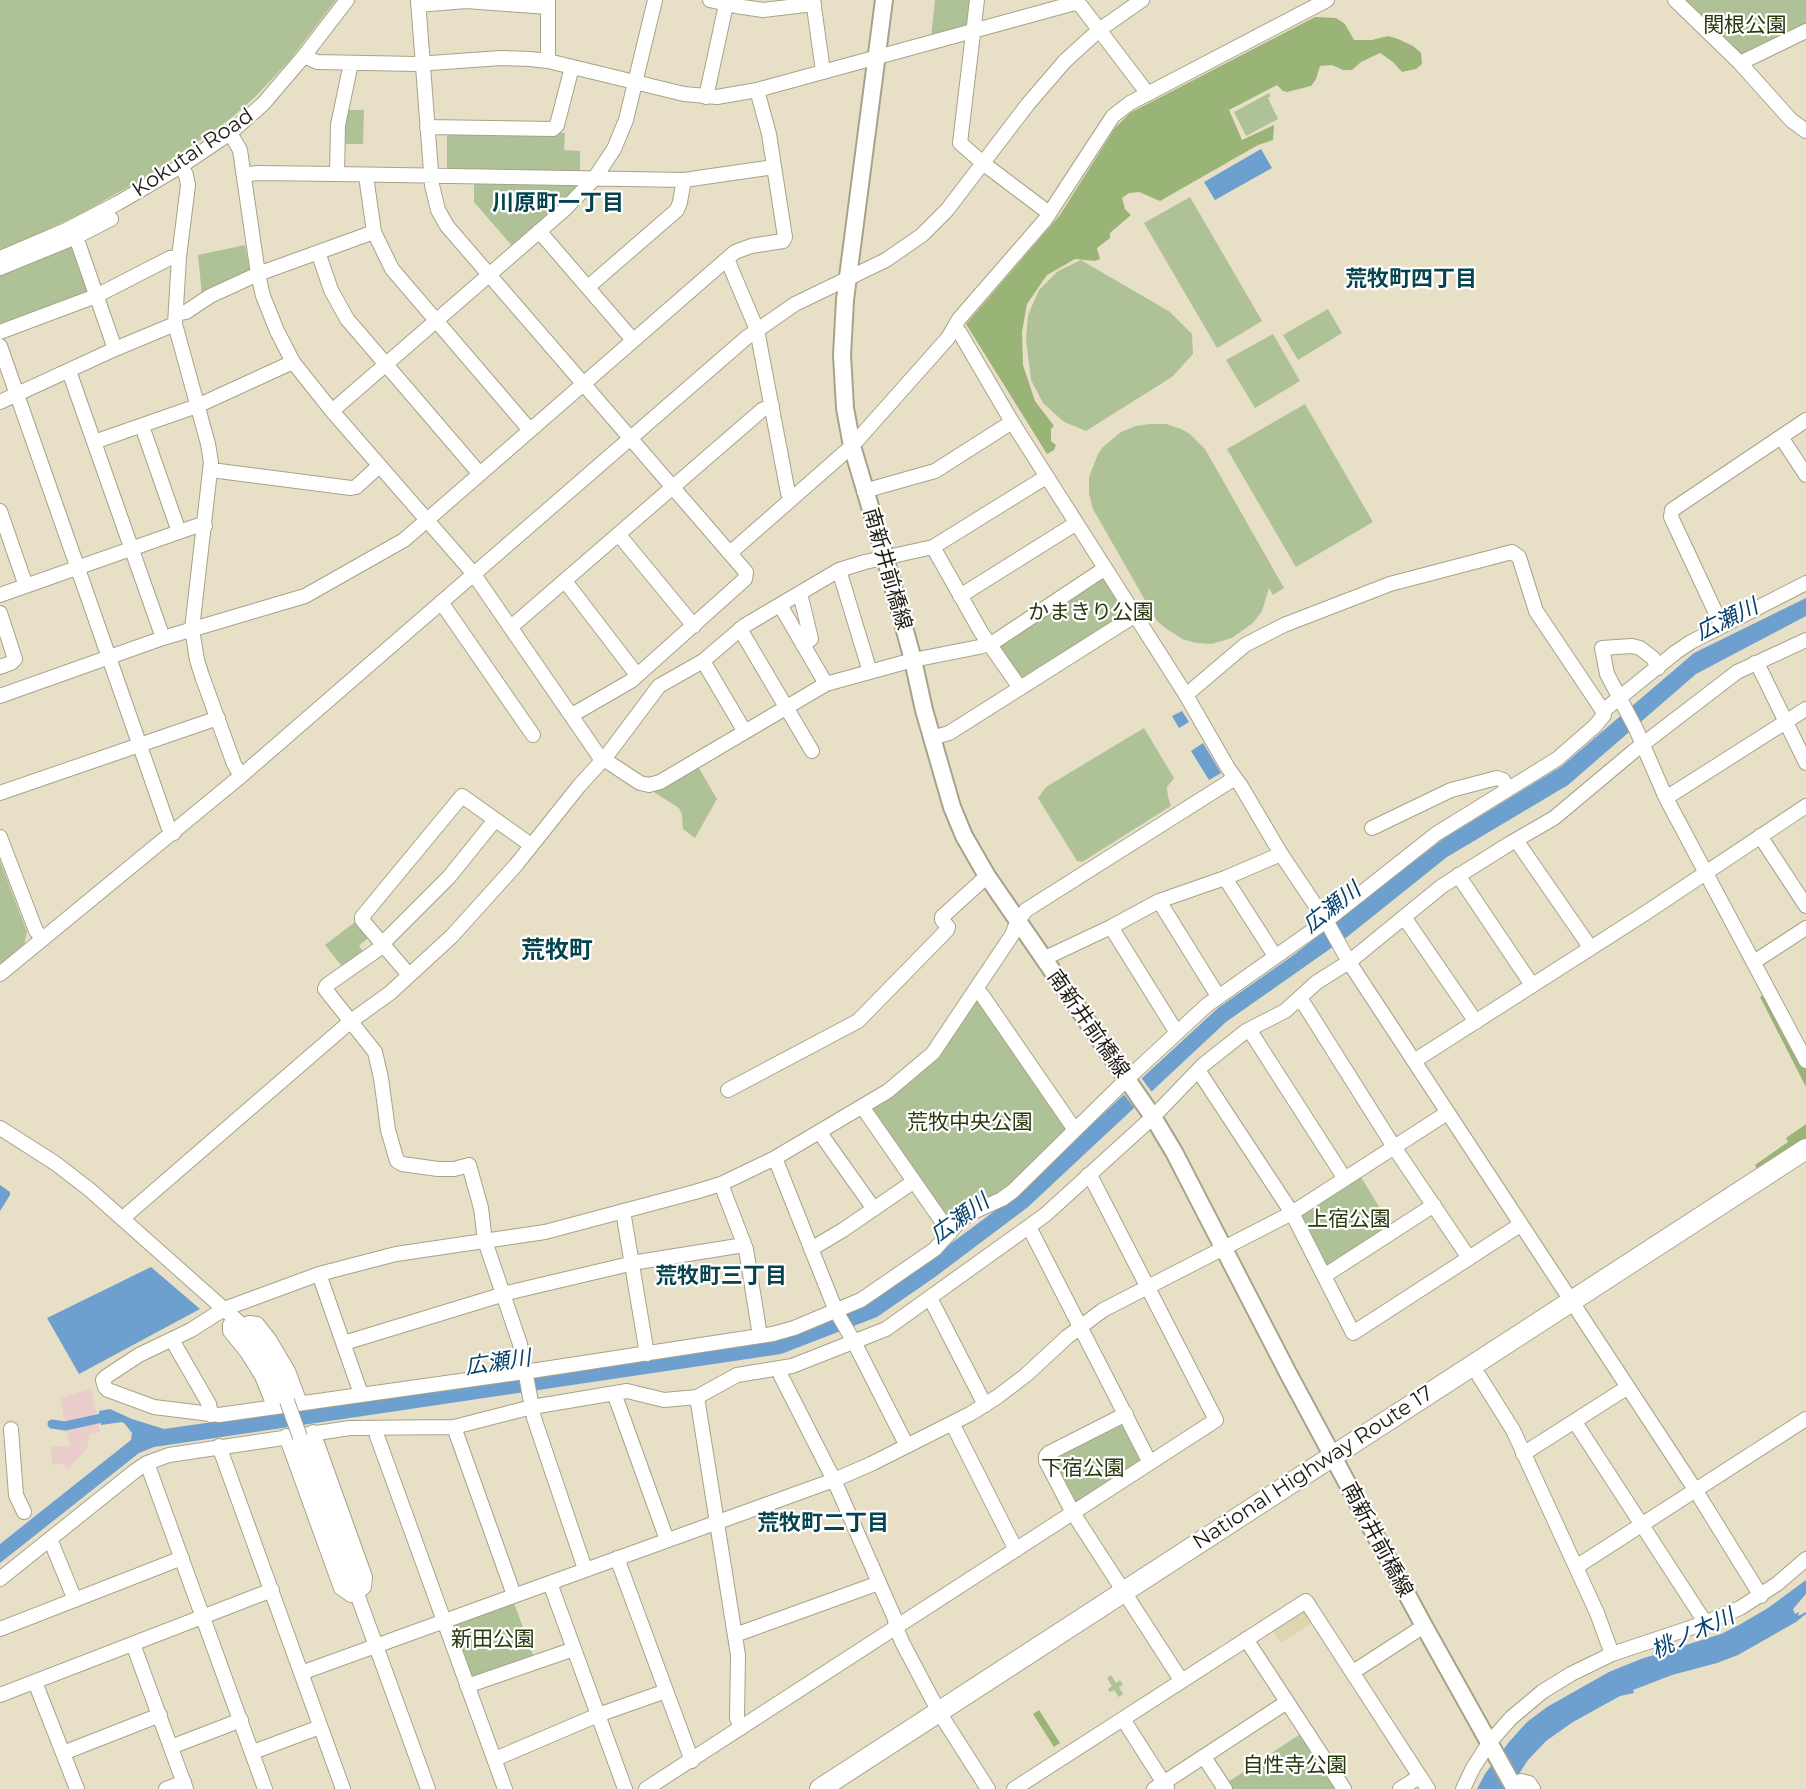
<!DOCTYPE html>
<html>
<head>
<meta charset="utf-8">
<style>
  body { margin:0 }
  canvas { display:block; background:#e7dfc6 }
</style>
</head>
<body>
<canvas width="1806" height="1789"></canvas>
<script>
const ctx = document.querySelector('canvas').getContext('2d');
ctx.lineJoin = 'round';
function fill(path, color) { ctx.fillStyle = color; ctx.fill(path, 'evenodd'); }
const shape = rows => new Path2D(rows.map(r => 'M' + r).join(''));
function strokePath(path, color, width, dash) { ctx.strokeStyle = color; ctx.lineWidth = width; ctx.lineCap = dash ? 'butt' : 'round'; ctx.setLineDash(dash || []); ctx.stroke(path); }
function label(font, color, halo, rows, align = 'center') {
  ctx.font = font + ' Montserrat,"Noto Sans JP",sans-serif'; ctx.lineWidth = 4.5; ctx.setLineDash([]); ctx.textBaseline = 'middle'; ctx.strokeStyle = halo; ctx.fillStyle = color; for (const [text, x, y, turn = 0] of rows) {
    ctx.save(); ctx.translate(x, y); ctx.rotate((+turn || 0) * Math.PI / 180); ctx.textAlign = isNaN(turn) ? turn : align; if (halo) ctx.strokeText(text, 0, 0); ctx.fillText(text, 0, 0); ctx.restore();
  }
}
fill(shape([
  [91,1389,100,1432,90,1434,87,1449,68,1469,63,1464,52,1465,51,1447,63,1446,70,1447,60,1398]
]), '#e9cecc');
fill(shape([
  [0,0,336,0,289,61,255,97,229,120,144,178,82,213,30,238,0,249],
  [935,0,973,0,970,25,931,38],
  [1681,0,1806,0,1806,27,1743,55,1737,54],
  [1269,93,1271,96,1268,98,1278,119,1246,136,1234,112],
  [346,110,364,110,363,144,341,144],
  [447,131,565,133,564,150,580,151,580,175,447,172],
  [474,180,576,182,579,190,514,248,474,202],
  [1190,197,1262,321,1217,348,1144,223],
  [71,245,75,248,90,291,89,295,3,326,0,325,0,275,54,254],
  [245,245,250,271,202,296,198,255],
  [1081,260,1170,312,1192,334,1193,354,1172,377,1086,431,1064,422,1043,403,1031,380,1026,339,1028,315,1039,290,1058,271],
  [1328,309,1342,333,1298,360,1283,335],
  [1273,334,1300,381,1255,408,1226,360],
  [1305,404,1373,522,1296,567,1227,449],
  [1150,424,1166,424,1181,429,1190,434,1205,449,1284,588,1273,595,1269,588,1262,611,1253,623,1232,638,1211,644,1196,643,1182,639,1164,627,1157,621,1093,509,1089,494,1089,477,1098,454,1103,447,1121,432,1136,426],
  [1103,579,1108,580,1127,614,1025,680,1021,680,1001,648,1001,643],
  [1144,728,1174,778,1167,787,1168,797,1171,806,1082,862,1077,861,1038,798,1046,787],
  [697,765,717,799,695,838,683,829,682,815,679,808,655,793,655,789],
  [0,861,27,932,24,945,0,964],
  [355,922,368,938,359,946,365,954,344,969,325,945],
  [974,999,980,999,1068,1129,1013,1183,954,1222,947,1223,871,1112,871,1107,887,1097],
  [1361,1177,1392,1228,1331,1266,1327,1265,1302,1218,1304,1213],
  [1124,1420,1143,1456,1139,1462,1076,1504,1051,1461,1052,1456],
  [514,1603,533,1655,472,1677,454,1625],
  [1111,1675,1116,1683,1120,1680,1123,1685,1119,1687,1123,1694,1119,1697,1114,1690,1110,1692,1108,1689,1112,1686,1107,1678],
  [1302,1733,1339,1789,1231,1789,1228,1782]
]), '#afc297');
fill(shape([
  [1315,17,1336,18,1345,24,1354,40,1372,40,1388,36,1398,39,1413,46,1421,53,1422,64,1416,69,1402,72,1393,62,1380,53,1361,62,1352,70,1343,70,1332,65,1320,66,1316,79,1311,86,1287,92,1283,91,1277,85,1229,110,1242,140,1274,125,1273,140,1258,145,1160,201,1139,192,1129,193,1122,198,1125,209,1131,215,1110,233,1110,238,1097,248,1100,259,1095,261,1075,259,1047,275,1027,304,1022,332,1023,365,1035,401,1054,426,1051,429,1051,441,1056,445,1054,450,1047,454,966,324,1060,215,1115,128,1130,113],
  [1763,995,1767,998,1806,1069,1806,1087,1760,997],
  [1806,1124,1806,1145,1760,1175,1755,1165,1788,1142,1786,1138],
  [1039,1710,1060,1743,1054,1747,1033,1714]
]), '#9ab477');
fill(shape([
  [1300,1611,1306,1612,1312,1623,1281,1643,1272,1630]
]), '#dfd6b1');
fill(shape([
  [1261,149,1272,168,1215,200,1204,182],
  [1806,598,1806,616,1696,674,1568,785,1447,857,1347,937,1226,1022,1028,1207,935,1277,877,1317,781,1354,154,1447,139,1453,0,1563,0,1544,131,1440,132,1433,125,1424,122,1422,101,1425,99,1411,110,1409,132,1419,164,1429,512,1379,769,1339,867,1302,899,1282,1000,1207,1064,1150,1218,1008,1295,954,1443,839,1562,766,1694,653],
  [1182,711,1189,722,1179,728,1172,716],
  [1203,743,1221,773,1209,780,1191,751],
  [0,1185,10,1192,10,1195,0,1211],
  [151,1267,200,1309,79,1374,47,1318],
  [1806,1580,1806,1594,1793,1609,1795,1614,1799,1612,1798,1616,1806,1612,1806,1614,1796,1622,1738,1655,1717,1663,1672,1675,1633,1690,1634,1693,1620,1696,1573,1722,1546,1741,1528,1760,1509,1789,1477,1789,1485,1774,1509,1742,1527,1722,1547,1707,1609,1672,1641,1659,1721,1634,1739,1625,1768,1608]
]), '#6da0cf');
fill(shape([
  [1140,1076,1154,1095,1137,1111,1122,1092]
]), '#e7dfc6');
strokePath(shape([
  [52,1424,65,1426,111,1416]
]), '#6da0cf', 9);
const minor = shape([
  [418,0,432,185,438,210,447,226,746,572,745,579,631,681,572,715],
  [548,0,548,61],
  [710,0,736,6,763,10,814,4],
  [813,0,823,71],
  [977,0,960,143,984,164,1049,213],
  [1675,0,1740,63,1791,120,1806,131],
  [418,5,466,1,548,7],
  [304,56,317,62,416,64,501,58,530,59,548,61,684,94,717,97,757,90,1075,3,1081,6,1148,94],
  [1740,63,1806,31],
  [706,97,727,0],
  [427,127,553,129,557,125,572,67],
  [230,133,240,150,258,274,263,296,277,331,293,362,332,411,473,573,599,756,640,783,649,785,660,782,826,684,913,660,979,647,994,642,1104,569],
  [181,166,186,175,188,185,179,257,175,324,208,444,211,462,192,629,197,660,202,676,234,764,241,776],
  [337,174,338,125,351,63],
  [244,175,257,173,337,174,684,180,774,167],
  [366,176,374,232,392,269,529,429],
  [539,231,633,340],
  [76,237,115,349],
  [318,252,331,290,347,319,479,473],
  [0,258,66,230,118,203,181,166,230,133,263,104,304,56,347,0],
  [727,259,757,330,788,493,791,498],
  [0,268,76,237,111,219],
  [588,287,677,210,680,202,684,180],
  [176,314,186,312,210,296,258,274,374,232],
  [954,328,960,333,1012,422,1186,695,1228,768,1241,786,1281,854,1328,924,1349,962,1696,1491,1761,1596],
  [0,332,96,296,170,258,179,257],
  [0,346,168,826,174,833],
  [69,371,163,638],
  [0,402,115,349,175,324],
  [332,411,565,209,594,179,614,149,626,120,655,0],
  [142,426,179,532],
  [1781,437,1806,475],
  [94,442,197,406,293,362],
  [211,470,351,488,356,487,379,466],
  [864,491,935,471,1012,422],
  [0,511,26,586],
  [619,535,694,626],
  [933,547,981,632,1020,688],
  [730,553,852,446,948,338,959,319,1045,220,1113,116,1130,103,1327,0],
  [839,570,870,672],
  [565,581,637,675],
  [800,593,811,639,803,645],
  [0,595,179,532,199,525,205,526],
  [960,596,1075,524],
  [441,602,533,735],
  [780,605,826,684],
  [0,613,15,659,11,663,0,667],
  [1722,626,1671,517,1672,510,1806,420],
  [511,627,762,410,772,406],
  [740,629,812,751],
  [703,661,745,732],
  [1755,663,1759,667,1806,763],
  [1658,668,1653,658,1640,648,1632,646,1602,648,1607,674,1636,729,1666,798,1806,1061],
  [1186,695,1245,645,1284,625,1390,584,1512,552,1519,557,1536,611,1603,711],
  [0,696,163,638,305,596,404,540,735,252,751,246,783,241,785,237,769,134,757,90],
  [932,738,949,733,1134,616],
  [1235,778,1026,910,1017,922,1012,935,933,1053,888,1091,775,1158,721,1184,695,1192,545,1232,396,1254,319,1274,224,1309,191,1330,139,1355,107,1376,103,1380,105,1387,108,1390,154,1407,219,1415,531,1371,773,1334,794,1328,861,1300,935,1249,958,1223,969,1214,1002,1199,1013,1191,1127,1079,1207,1005,1326,921,1436,834,1557,759,1595,726,1604,715,1603,711,1676,652,1691,642,1806,583],
  [0,793,218,718],
  [1666,798,1806,709],
  [495,820,449,877,387,939,380,948,327,985,325,989,375,1052,381,1078,388,1130,397,1161,402,1164,438,1169,454,1169,469,1165,481,1208,485,1241,520,1344,534,1418,585,1569],
  [1372,828,1451,790,1497,778,1503,780,1508,789],
  [1760,836,1806,906],
  [0,837,36,931,43,939],
  [1516,840,1590,947],
  [1458,875,1532,985],
  [1225,878,1275,956],
  [1159,901,1218,996],
  [1404,917,1476,1022],
  [1111,927,1177,1033],
  [1760,958,1806,928],
  [1043,959,1111,927,1159,901,1225,878,1281,854],
  [0,974,241,776,746,338,795,304,886,260,922,235,947,210,1028,104,1065,61,1099,30,1142,0],
  [409,975,362,920,362,917,462,796,531,845],
  [976,990,982,995,1075,1130],
  [1297,1001,1304,1004,1394,1147,1469,1258],
  [1246,1031,1252,1034,1345,1179],
  [1414,1061,1644,914,1806,806],
  [1198,1070,1292,1213,1353,1333,1520,1225],
  [728,1090,858,1021,947,930,948,927,942,920,942,917,987,876],
  [863,1108,950,1233],
  [0,1128,55,1163,90,1190,243,1326,273,1368,287,1401],
  [820,1133,874,1209],
  [775,1158,836,1311,854,1342,907,1446],
  [721,1184,746,1249,760,1336],
  [623,1211,647,1354],
  [123,1218,351,1021,390,993,452,936,516,865,579,786,608,754,659,686,703,661,744,626,839,570,865,562,933,547,1046,477],
  [1029,1227,1150,1463],
  [811,1249,843,1230,913,1182],
  [319,1274,361,1394],
  [1324,1276,1434,1205],
  [930,1298,985,1405],
  [234,1319,230,1325,230,1331,247,1352,262,1376,274,1406],
  [243,1326,249,1323,257,1324,269,1339,288,1371,300,1403],
  [172,1340,209,1404,211,1415],
  [344,1343,511,1292,638,1262,744,1245],
  [779,1368,781,1376,834,1480,895,1619,896,1628,903,1644,939,1712,988,1789],
  [1479,1376,1513,1430,1597,1613,1612,1654],
  [614,1393,667,1540],
  [697,1397,738,1655,737,1718,741,1728],
  [1126,1414,1049,1453,1046,1456,1046,1461,1073,1513,1181,1680],
  [1575,1422,1703,1619,1702,1624],
  [952,1423,1016,1550],
  [454,1427,514,1595],
  [377,1428,377,1436,505,1789],
  [11,1429,16,1495,24,1512],
  [286,1436,341,1588,351,1595,357,1593,364,1587,365,1577,313,1432],
  [300,1437,428,1789],
  [219,1446,343,1789],
  [1523,1454,1628,1387],
  [147,1463,265,1789],
  [50,1539,75,1600],
  [617,1558,692,1761],
  [1576,1567,1806,1419],
  [0,1579,135,1471,147,1463,169,1455,350,1428,454,1427,532,1407,627,1391,664,1400,697,1397,737,1375,792,1366,886,1329,1045,1215,1153,1117,1203,1065,1246,1031,1285,1011,1317,982,1349,962,1442,886,1509,844,1554,818,1634,751,1737,672,1806,640],
  [550,1583,625,1789],
  [0,1629,182,1558],
  [735,1635,879,1583],
  [1246,1639,1344,1789],
  [133,1644,186,1789],
  [1353,1672,1424,1626],
  [301,1673,834,1480,871,1464,970,1414,997,1397,1026,1375,1067,1337,1103,1310,1292,1213,1447,1113],
  [35,1682,77,1789],
  [467,1686,574,1649],
  [0,1695,272,1590],
  [1123,1719,1167,1788],
  [171,1747,241,1720],
  [253,1752,320,1727],
  [63,1753,160,1715],
  [1204,1757,1225,1789],
  [495,1759,598,1715,666,1691],
  [166,1789,184,1782],
  [646,1789,1216,1420,1092,1179,1088,1175],
  [1014,1789,1306,1601,1428,1789],
  [1154,1789,1287,1702],
  [1400,1789,1419,1777],
  [1463,1789,1473,1768,1489,1743,1511,1718,1542,1692,1571,1674,1612,1654,1702,1624,1740,1608,1777,1584,1806,1559],
  [1516,1789,1521,1781,1529,1783,1533,1789]
]);
const major = shape([
  [884,0,845,300,842,355,845,408,852,446,885,557,913,660,924,710,952,807,964,836,987,876,1153,1117,1174,1152,1288,1373,1424,1626,1515,1789]
]);
const highway = shape([
  [820,1789,1806,1149]
]);
strokePath(minor, '#a9a28b', 16);
strokePath(major, '#a9a28b', 20);
strokePath(highway, '#a9a28b', 22);
strokePath(minor, '#fff', 14);
strokePath(major, '#fff', 16);
strokePath(highway, '#fff', 20);
const minorBridge = shape([
  [287,1401,300,1437]
]);
strokePath(minorBridge, '#a9a28b', 16, []);
strokePath(minorBridge, '#fff', 14);
label('21px', '#29390b', '#fff', [
  ["関根公園",1745,26],
  ["かまきり公園",1091,613],
  ["荒牧中央公園",970,1123],
  ["上宿公園",1349,1220],
  ["下宿公園",1083,1469],
  ["新田公園",493,1640],
  ["自性寺公園",1295,1766]
]);
label('21px', '#1f1c13', '#fff', [
  ["Kokutai Road",193,153,-34],
  ["南新井前橋線",887,569,74],
  ["南新井前橋線",1088,1024,55],
  ["National Highway Route 17",1313,1468,-33],
  ["南新井前橋線",1377,1540,62]
]);
label('bold 22px', '#05444e', '#fff', [
  ["川原町一丁目",558,204],
  ["荒牧町四丁目",1411,280],
  ["荒牧町三丁目",721,1277],
  ["荒牧町二丁目",823,1524]
]);
label('italic 22px', '#04416d', '#fff', [
  ["広瀬川",1727,620,-26],
  ["広瀬川",1332,908,-38],
  ["広瀬川",960,1219,-36],
  ["広瀬川",498,1363,-8],
  ["桃ノ木川",1693,1634,-25]
]);
label('bold 24px', '#05444e', '#fff', [
  ["荒牧町",557,951]
]);
</script>
</body>
</html>
